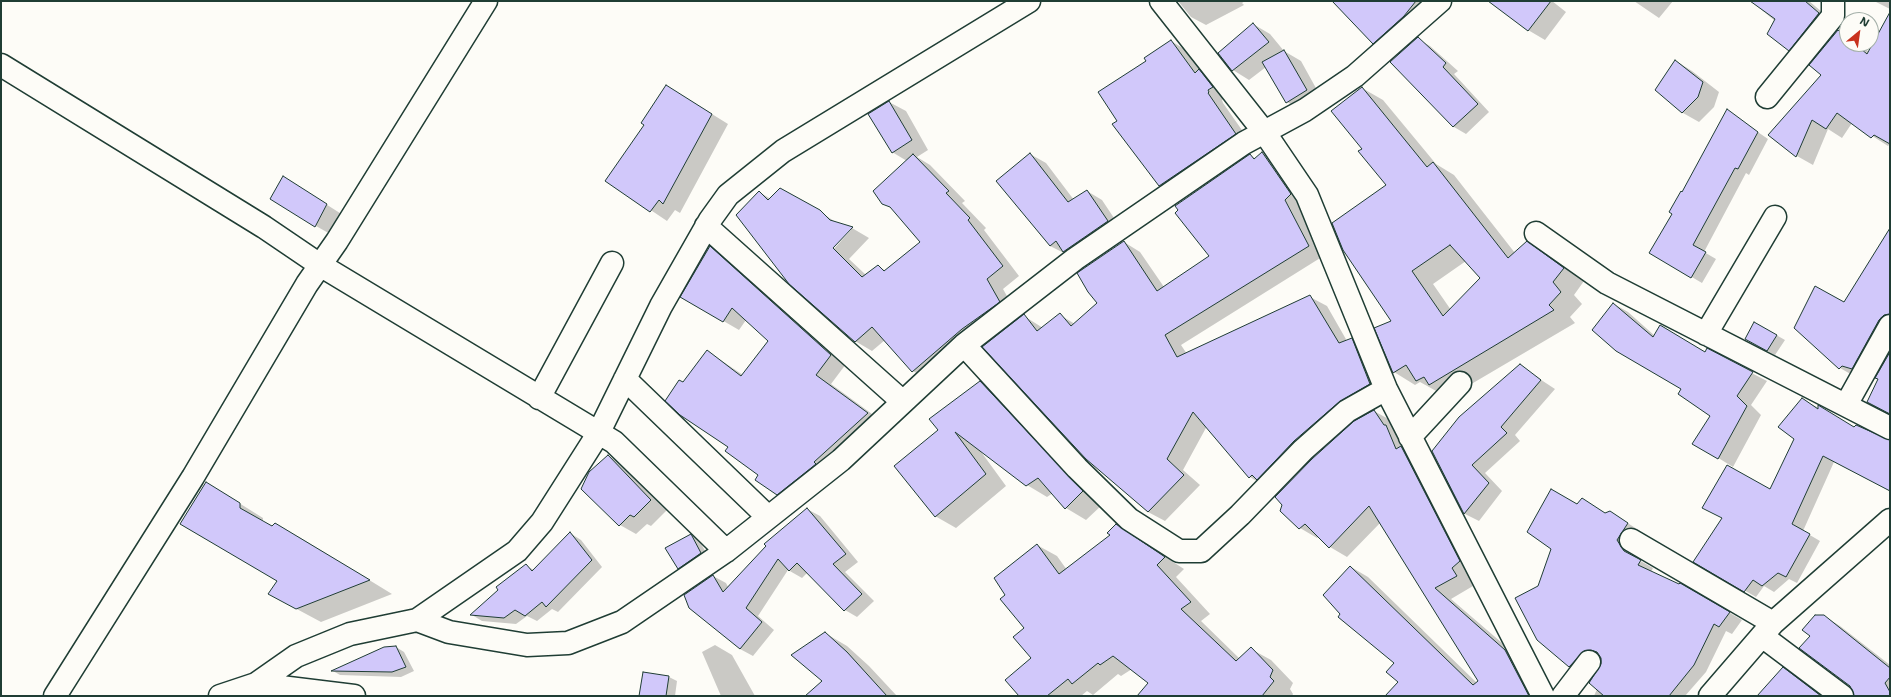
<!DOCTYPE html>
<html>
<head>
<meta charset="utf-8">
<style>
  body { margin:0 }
  #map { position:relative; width:1891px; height:697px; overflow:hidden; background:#fdfcf7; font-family:"Shantell Sans",sans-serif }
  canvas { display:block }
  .frame { position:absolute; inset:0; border:2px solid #1f3d34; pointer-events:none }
  .north { position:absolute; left:1839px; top:12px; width:40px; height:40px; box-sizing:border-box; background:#fdfcf7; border:1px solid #a4b0a9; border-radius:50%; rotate:29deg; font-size:11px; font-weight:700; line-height:16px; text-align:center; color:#1f3d34 }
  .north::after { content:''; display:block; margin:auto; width:14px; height:18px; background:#c8321e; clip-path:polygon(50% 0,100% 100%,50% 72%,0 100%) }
</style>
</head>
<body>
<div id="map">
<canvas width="1891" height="697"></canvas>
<div class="frame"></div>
<div class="north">N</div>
</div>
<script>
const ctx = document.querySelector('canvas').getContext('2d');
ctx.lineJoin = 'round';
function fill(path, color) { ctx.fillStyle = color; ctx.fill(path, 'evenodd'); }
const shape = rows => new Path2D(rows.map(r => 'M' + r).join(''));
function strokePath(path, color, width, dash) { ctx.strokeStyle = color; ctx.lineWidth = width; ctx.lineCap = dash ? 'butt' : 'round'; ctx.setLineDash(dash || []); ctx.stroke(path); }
fill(shape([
  [1178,1,1245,1,1242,3,1244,5,1206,25,1191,17],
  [1352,1,1438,1,1388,51,1374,43],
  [1490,1,1552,1,1566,12,1545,40,1528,30],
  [1634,1,1673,1,1659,18],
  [1751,1,1809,1,1835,23,1805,59,1789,50,1775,21],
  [1874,1,1890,1,1890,9],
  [1890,14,1890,144,1888,146,1852,123,1842,138,1828,129,1813,165,1797,156,1770,134,1823,74,1838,31,1847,36,1847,44,1859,44,1869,52],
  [1253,24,1270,34,1284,51,1301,61,1322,99,1303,111,1287,102,1266,67,1249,80,1233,70,1219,53],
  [1418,39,1430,46,1458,71,1454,74,1489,112,1466,134,1454,127,1392,62],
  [1171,41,1186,50,1203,73,1214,79,1227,96,1222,100,1223,103,1251,143,1176,194,1160,185,1118,121,1148,62],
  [1676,61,1692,71,1719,92,1714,107,1699,122,1683,113,1656,90],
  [1362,88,1383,100,1436,164,1454,175,1515,253,1527,242,1548,255,1584,281,1574,295,1582,304,1570,317,1575,323,1451,396,1438,392,1420,382,1415,385,1394,372,1387,185,1363,149],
  [1466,261,1482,278,1451,310,1433,284],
  [683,96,728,124,680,213,675,210,667,221,606,180],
  [889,102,906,111,928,150,917,157,930,165,965,201,962,203,986,228,984,230,1019,276,1003,289,1016,312,930,381,913,371,885,340,872,351,855,341,759,192,771,199,819,211,840,225,852,228,869,238,849,259,866,275,878,266,886,271,921,242,893,209,883,203,907,161,892,152],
  [849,230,851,230,830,253,829,251],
  [1727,111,1768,139,1749,175,1746,173,1704,252,1716,259,1702,283,1651,253],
  [1262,153,1279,163,1325,255,1181,345,1187,354,1310,297,1327,306,1347,341,1352,339,1368,348,1386,393,1266,487,1250,477,1207,426,1183,470,1200,485,1165,521,1148,512,1087,459,1024,316,1043,328,1060,315,1075,324,1098,303,1124,242,1140,252,1164,287,1210,257,1250,155,1256,159],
  [1030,154,1046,163,1074,200,1087,191,1102,200,1122,230,1066,254,1050,246],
  [299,187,343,215,332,235,316,226],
  [1890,229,1890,334,1854,376,1840,368,1844,303],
  [710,247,725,256,846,364,831,384,883,422,793,503,777,494,729,446,684,383,707,351,743,375,769,341,746,320,739,330,682,297],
  [1614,304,1628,312,1655,336,1705,353,1707,350,1767,381,1751,405,1761,415,1733,467,1694,443,1712,416,1683,389],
  [1755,323,1785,340,1775,355,1754,344],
  [1520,366,1555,389,1515,435,1520,441,1485,473,1502,491,1479,521,1465,514,1433,452],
  [980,382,1001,394,1103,504,1086,520,1066,508,1053,493,1047,497,1027,485,979,449,1006,486,956,528,935,516,939,430],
  [1802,399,1855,428,1890,445,1890,491,1834,462,1803,531,1820,541,1797,583,1789,579,1774,592,1764,586,1756,597,1695,562,1770,490,1795,439],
  [1374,411,1392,421,1477,571,1469,578,1473,586,1451,599,1523,661,1540,696,1386,696,1399,682,1395,663,1351,567,1368,577,1477,683,1480,681,1381,522,1347,557,1330,547,1319,536,1317,538,1300,528],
  [609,456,625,466,667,510,651,526,647,524,636,534,620,525],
  [207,483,263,518,263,522,299,537,392,594,321,622,293,607,279,581],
  [1578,506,1623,520,1640,531,1629,548,1637,559,1653,568,1651,572,1679,586,1680,584,1742,620,1732,634,1726,631,1706,672,1685,696,1594,696,1597,689,1602,663,1601,657,1597,657,1582,673,1570,666,1538,639,1539,586],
  [807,509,820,516,858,562,845,572,874,601,857,617,845,610,808,572,802,578,788,570,758,616,774,630,753,656,740,649,713,576,726,583,728,587],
  [1116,525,1184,569,1176,577,1210,614,1201,621,1240,659,1251,649,1271,660,1293,683,1290,689,1293,694,1292,696,1170,696,1132,669,1121,676,1118,674,1093,695,1087,691,1081,696,1020,696,1032,658,1025,629,1007,595,1037,545,1057,556,1067,570,1111,535],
  [570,533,581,540,602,567,558,612,552,609,537,621,527,616,516,624,482,621,472,615,526,566,534,570],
  [691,535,699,540,709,558,687,573,678,568],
  [1824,616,1840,626,1890,665,1890,696,1855,696,1854,690,1812,636],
  [825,633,847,646,869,666,897,696,807,696,823,681],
  [715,645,732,655,755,696,721,696,702,652],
  [396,647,404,652,414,671,401,677,340,675,333,671,384,648],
  [1783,668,1799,678,1823,696,1759,696],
  [669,677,677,681,675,696,642,696]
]), '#0003');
const building = shape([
  [1332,1,1416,1,1404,16,1373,44,1332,1],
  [1488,1,1551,1,1528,31,1488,1],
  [1750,1,1805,1,1819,13,1789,51,1767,34,1775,19,1750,1],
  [1890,12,1890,144,1874,135,1871,138,1837,113,1826,129,1812,120,1796,157,1768,135,1821,75,1809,65,1838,30,1847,37,1847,44,1855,44,1867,54,1890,12],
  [1253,23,1269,42,1232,71,1218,53,1253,23],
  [1418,37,1446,63,1443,67,1478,104,1453,127,1390,62,1418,37],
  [1171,40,1195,73,1199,69,1213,87,1208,90,1209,92,1208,93,1236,134,1159,186,1112,124,1117,121,1098,92,1146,61,1144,58,1171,40],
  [1284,50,1307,90,1286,103,1262,62,1284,50],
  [1675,60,1703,82,1698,97,1682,113,1655,90,1675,60],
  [666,85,712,114,663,204,659,200,650,212,605,181,644,125,641,123,666,85],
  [1362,87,1427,167,1433,162,1508,258,1527,241,1564,268,1553,282,1561,292,1549,305,1554,310,1429,385,1424,377,1416,381,1406,365,1393,373,1374,328,1391,321,1343,250,1332,223,1386,185,1358,151,1362,149,1331,111,1362,87],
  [1450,245,1480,278,1443,316,1412,271,1450,245],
  [889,101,912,140,892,153,868,114,889,101],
  [1727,109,1758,132,1738,169,1735,168,1693,245,1706,252,1691,278,1649,253,1672,214,1669,212,1681,191,1682,192,1727,109],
  [1262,152,1291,194,1285,200,1309,246,1165,335,1177,357,1310,295,1339,343,1352,338,1370,384,1339,402,1294,441,1257,480,1252,475,1249,478,1193,412,1167,459,1184,475,1148,512,1086,459,982,347,1024,314,1037,331,1060,313,1071,326,1097,303,1088,292,1077,273,1124,241,1157,291,1209,256,1175,213,1178,210,1175,206,1250,154,1254,159,1262,152],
  [1030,153,1068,202,1087,190,1108,221,1063,252,1056,241,1050,246,996,181,1030,153],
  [913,154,949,191,946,193,970,218,968,220,1003,266,987,279,1000,302,962,329,912,372,872,327,855,342,789,284,736,215,759,191,768,200,780,188,820,210,830,220,853,227,833,248,862,277,878,265,884,271,920,242,890,207,882,204,873,191,913,154],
  [283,176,327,204,315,227,270,199,283,176],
  [1890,228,1890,314,1884,315,1879,320,1852,369,1842,366,1839,369,1794,328,1815,286,1844,302,1890,228],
  [710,246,831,355,816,375,868,413,814,462,816,464,777,495,755,480,758,475,725,451,728,447,680,415,665,401,679,380,683,382,707,350,741,376,768,341,732,308,723,322,680,297,710,246],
  [1613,303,1653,337,1660,325,1705,352,1707,348,1753,372,1737,396,1747,406,1718,459,1692,444,1710,416,1678,394,1681,389,1616,351,1592,330,1613,303],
  [1754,322,1777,335,1767,351,1745,339,1754,322],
  [1890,352,1890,414,1867,402,1878,379,1875,378,1890,352],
  [1520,364,1541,380,1501,427,1507,433,1472,465,1489,483,1464,514,1432,451,1459,417,1520,364],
  [980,381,1083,491,1065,509,1038,478,1026,486,955,432,986,474,935,517,894,466,938,430,929,419,980,381],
  [1802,398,1818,409,1818,405,1854,427,1856,425,1890,440,1890,491,1823,456,1792,524,1810,534,1786,577,1778,573,1762,586,1753,580,1744,592,1693,562,1722,518,1702,508,1727,465,1770,489,1794,439,1778,427,1802,398],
  [1374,410,1384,425,1386,425,1396,449,1401,446,1460,561,1452,568,1457,576,1435,588,1505,650,1529,696,1385,696,1398,682,1386,672,1394,663,1338,617,1340,614,1323,595,1350,566,1473,685,1478,681,1369,506,1329,548,1305,524,1299,529,1280,511,1282,505,1275,497,1312,459,1354,421,1374,410],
  [608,455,651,500,634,517,630,515,619,526,581,489,589,472,608,455],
  [206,482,240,503,240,508,272,526,275,523,370,580,296,609,268,594,277,581,180,524,206,482],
  [1551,489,1577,504,1582,498,1605,513,1610,511,1628,523,1617,540,1624,551,1641,560,1638,565,1679,584,1680,583,1730,612,1719,627,1714,624,1694,665,1669,696,1604,696,1589,683,1601,664,1601,658,1597,652,1591,650,1584,651,1569,667,1537,640,1515,598,1538,586,1551,549,1527,532,1551,489],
  [807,508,846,554,833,564,862,594,844,611,797,563,789,571,778,559,746,608,762,622,740,649,689,608,684,595,713,575,723,592,766,546,764,544,807,508],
  [1116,524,1165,557,1157,565,1191,602,1181,609,1236,661,1251,647,1273,670,1270,677,1274,681,1262,696,1137,696,1148,683,1113,656,1100,665,1098,663,1072,684,1068,679,1047,696,1019,696,1005,680,1031,658,1013,637,1024,628,1000,599,1005,595,994,578,1037,544,1059,574,1110,535,1107,533,1116,524],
  [570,532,592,560,546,607,542,602,525,616,515,610,504,618,470,615,498,590,496,587,526,564,532,571,570,532],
  [691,534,701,553,678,569,665,548,691,534],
  [1815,615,1824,615,1890,668,1890,677,1885,683,1890,692,1890,696,1854,696,1850,686,1799,648,1810,636,1802,630,1815,615],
  [825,632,847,652,887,696,805,696,822,681,791,655,825,632],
  [396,646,406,667,392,672,331,671,384,647,396,646],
  [1783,667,1821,696,1757,696,1783,667],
  [643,672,669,676,666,696,639,696,643,672]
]);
fill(building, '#d1c8fa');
strokePath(building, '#1f3d34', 1);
const minor = shape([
  [1161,1,1265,133,1307,195,1386,389,1543,696],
  [1,65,264,227,320,265,614,442,726,551],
  [1767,97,1833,16,1833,1],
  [706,226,903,402],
  [1536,233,1607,283,1890,428],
  [1706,334,1775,217],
  [964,345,1077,468,1129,519,1179,551,1201,551,1240,515,1303,450,1347,411,1386,389],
  [625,379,768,517],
  [539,398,612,263],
  [1846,405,1890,326],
  [1410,437,1460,383],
  [1631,540,1773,623],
  [417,620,449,632,527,645,568,643,622,622,726,551,841,460,964,345,1075,259,1244,143,1305,110,1355,76,1440,1],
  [1762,636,1842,696],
  [256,684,354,696],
  [55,696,193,477,307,284,337,241,486,1],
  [220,696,256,684,296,656,350,634,417,620,517,551,542,522,598,434,661,306,710,220,728,195,783,151,1029,1],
  [1563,696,1589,662],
  [1710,696,1773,623,1890,520]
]);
strokePath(minor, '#1f3d34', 25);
strokePath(minor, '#fdfcf7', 22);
</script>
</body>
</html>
